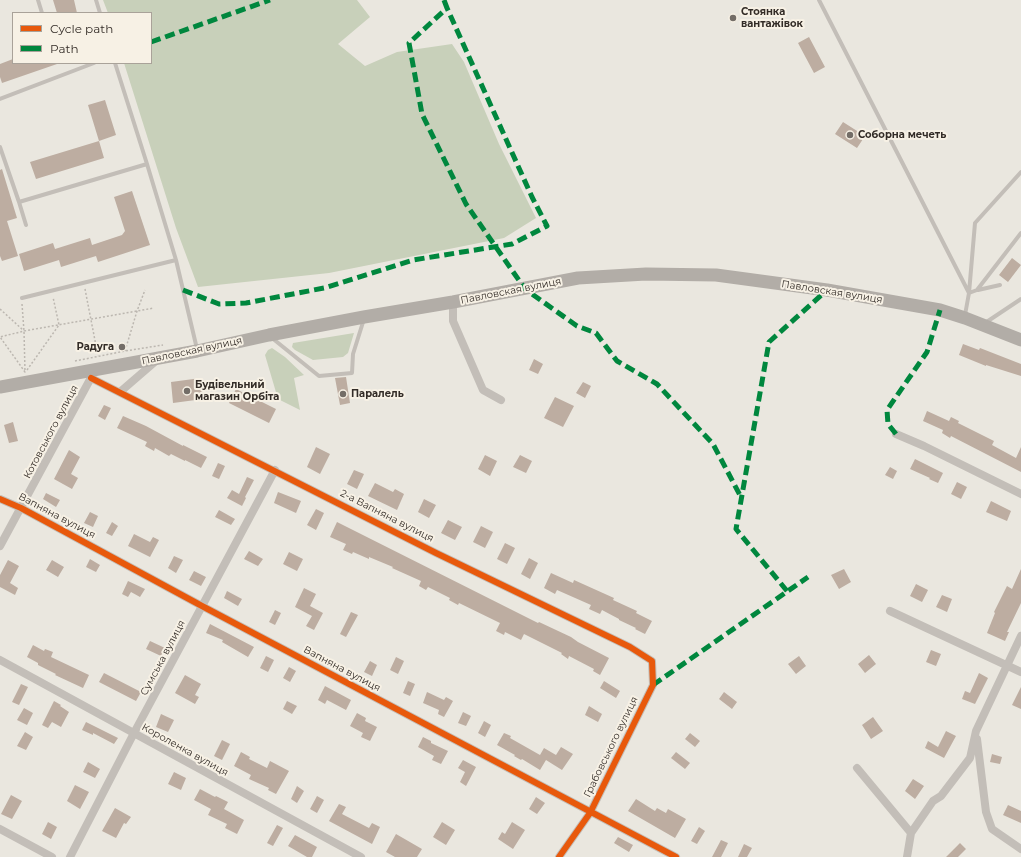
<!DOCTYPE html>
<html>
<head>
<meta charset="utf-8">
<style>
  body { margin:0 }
  #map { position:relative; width:1021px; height:857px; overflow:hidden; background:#eae7df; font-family:Montserrat,sans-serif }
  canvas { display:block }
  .legend { position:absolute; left:12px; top:12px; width:140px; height:52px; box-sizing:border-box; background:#f7f1e5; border:1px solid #a9a299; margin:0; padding:5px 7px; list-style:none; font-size:12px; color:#332c27 }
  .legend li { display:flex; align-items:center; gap:8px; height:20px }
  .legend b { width:20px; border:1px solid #a9a299 }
</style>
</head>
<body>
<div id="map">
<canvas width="1021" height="857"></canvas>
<ul class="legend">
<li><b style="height:5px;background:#e8590c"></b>Cycle path</li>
<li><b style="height:5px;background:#00873e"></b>Path</li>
</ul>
</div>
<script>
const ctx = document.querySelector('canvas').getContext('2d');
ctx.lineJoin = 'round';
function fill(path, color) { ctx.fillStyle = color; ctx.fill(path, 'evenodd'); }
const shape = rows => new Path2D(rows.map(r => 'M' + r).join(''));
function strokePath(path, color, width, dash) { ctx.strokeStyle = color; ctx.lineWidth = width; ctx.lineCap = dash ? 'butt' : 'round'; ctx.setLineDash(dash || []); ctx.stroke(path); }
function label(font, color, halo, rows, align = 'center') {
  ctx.font = font + ' Montserrat,sans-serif'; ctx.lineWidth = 4; ctx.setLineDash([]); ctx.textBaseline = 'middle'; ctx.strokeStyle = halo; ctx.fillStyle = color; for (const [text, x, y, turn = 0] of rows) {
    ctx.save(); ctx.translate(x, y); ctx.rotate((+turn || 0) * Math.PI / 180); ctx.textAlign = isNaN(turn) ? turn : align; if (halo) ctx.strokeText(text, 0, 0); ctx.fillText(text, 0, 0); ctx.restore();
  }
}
fill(shape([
  [103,0,357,0,370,17,338,44,365,66,397,52,452,44,464,62,499,144,536,218,504,238,329,273,198,287,176,228,124,63,151,63,151,13,108,13],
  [354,333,348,353,343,357,313,360,295,350,292,347,293,343],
  [272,348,285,357,304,375,294,378,300,410,278,399,265,355,268,350]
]), '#c8d0ba');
fill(shape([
  [53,0,74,0,77,13,57,13],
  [809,37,825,67,814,73,798,43],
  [13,59,13,63,57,63,57,64,2,83,0,77,0,64],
  [105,100,116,135,99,141,88,105],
  [843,122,865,136,857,148,835,134],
  [99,141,104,158,36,179,30,162],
  [2,169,17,218,7,221,18,256,2,261,0,256,0,170],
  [132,191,150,245,98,262,96,256,61,267,59,260,24,271,19,254,53,243,55,249,90,238,92,245,122,235,125,231,114,197],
  [1012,258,1021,265,1008,282,999,275],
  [963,344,979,350,980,348,1021,364,1021,376,986,365,986,366,959,355],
  [534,359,543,364,538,374,529,370],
  [346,377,350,403,340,405,335,378],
  [201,378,203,399,173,403,171,382],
  [583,382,591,386,585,398,576,393],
  [236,389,276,409,269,423,229,403],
  [555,397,574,406,563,427,544,418],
  [104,405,111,408,105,420,98,416],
  [927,411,949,421,951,417,959,421,958,423,994,441,992,445,1016,458,1021,447,1021,472,951,436,950,438,942,433,943,430,923,421],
  [123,416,146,426,183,446,183,445,207,457,201,468,185,460,185,461,171,454,169,456,155,448,154,451,145,446,147,442,117,428],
  [13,422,18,441,9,443,4,425],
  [316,447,330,454,320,474,307,467],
  [69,450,80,457,71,474,78,478,72,489,54,479],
  [485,455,497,461,490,476,478,469],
  [520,455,532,461,526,473,513,467],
  [915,459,943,473,938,483,929,479,930,478,910,469],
  [218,463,225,466,219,479,212,476],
  [890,467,897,471,893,479,885,475],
  [354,470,364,474,357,489,347,484],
  [247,477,254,480,245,497,246,498,242,506,227,498,232,490,239,494],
  [957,482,967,487,961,499,951,494],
  [375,483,393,492,395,489,404,494,397,510,368,496],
  [278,492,301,501,296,513,274,503],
  [46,493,60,500,56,507,43,499],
  [424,499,436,505,429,518,418,512],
  [991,501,1011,511,1007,521,986,512],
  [316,509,324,513,316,530,307,525],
  [219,510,235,519,231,525,215,517],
  [90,512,98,516,93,527,84,523],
  [448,520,462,527,455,540,441,533],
  [112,522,118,526,112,536,106,533],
  [337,522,538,623,539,622,571,637,578,642,609,658,600,675,593,671,594,669,569,656,568,659,561,654,562,653,524,634,521,640,505,632,504,635,496,631,500,623,459,603,458,605,449,600,450,598,428,587,426,590,419,586,421,581,392,568,393,567,369,557,369,559,353,552,352,554,343,550,346,544,330,537],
  [481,526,493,532,485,548,473,542],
  [134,534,150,542,153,537,159,540,150,557,128,546],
  [505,543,515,548,507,564,497,559],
  [249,551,263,559,258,566,244,559],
  [289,552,303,559,297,571,283,564],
  [174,556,183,560,176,573,168,568],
  [529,558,538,563,530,579,521,574],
  [90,559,100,565,96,572,86,567],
  [8,560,19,566,10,583,18,588,15,595,0,587,0,575],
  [52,560,64,567,58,577,46,570],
  [844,569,851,582,839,589,831,575],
  [1021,569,1021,603,1007,632,1009,632,1005,641,987,633,995,613,994,612,1007,586,1012,589],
  [194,571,206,577,201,586,189,580],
  [551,573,573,583,574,580,614,598,613,600,637,611,636,613,652,621,645,634,635,629,636,628,619,620,619,619,602,610,600,614,589,609,591,605,557,590,555,594,544,588],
  [128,581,145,589,140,597,131,592,128,597,122,594],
  [916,584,928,590,922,602,910,596],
  [304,588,316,594,310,606,323,613,314,630,306,626,312,616,295,607],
  [227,591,242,599,238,606,224,598],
  [942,595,952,599,947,612,936,607],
  [275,610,281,613,275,625,269,622],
  [351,612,358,615,346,637,340,634],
  [210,624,254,647,248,657,222,642,223,640,206,633],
  [150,641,165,648,161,656,146,649],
  [33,645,44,651,45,649,53,652,51,657,89,675,83,688,55,675,56,674,38,665,38,663,27,657],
  [931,650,941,654,936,666,926,662],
  [869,655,876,664,865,673,858,664],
  [266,656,274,660,268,672,260,668],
  [799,656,806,666,796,674,788,664],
  [396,657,404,661,398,674,390,670],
  [370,661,377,665,372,676,364,672],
  [289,667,296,671,290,682,283,678],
  [104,673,141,692,136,701,99,682],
  [979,673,988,678,975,704,962,699,965,691,970,693],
  [185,675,201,684,195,695,199,697,195,704,175,693],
  [408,681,415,684,410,696,403,693],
  [604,681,620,691,616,698,600,688],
  [21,684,28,687,19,705,12,702],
  [325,686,351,700,346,710,327,700,325,704,318,700],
  [1021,687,1021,709,1012,705],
  [427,692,444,700,446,697,453,701,444,717,438,714,439,710,423,703],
  [724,692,737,702,732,709,719,699],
  [54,701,61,705,60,706,69,712,61,727,52,722,48,728,42,725],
  [287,701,297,706,292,714,283,709],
  [589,706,602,714,598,722,585,715],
  [24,708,33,713,27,725,17,720],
  [463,712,471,716,466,726,458,723],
  [357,713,366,718,365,721,377,727,370,741,361,737,363,733,350,726],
  [161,714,174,720,168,732,156,727],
  [873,717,883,731,871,739,862,725],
  [484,721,491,725,485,737,478,733],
  [86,722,118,738,114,744,93,733,93,735,82,730],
  [946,731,956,736,944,758,925,748,928,741,938,747],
  [25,732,33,737,26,750,17,746],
  [504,733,511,736,510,738,540,755,544,748,556,755,561,747,573,754,562,770,546,760,540,770,522,759,521,760,514,756,515,755,497,745],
  [690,733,700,741,695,747,685,739],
  [423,737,431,741,431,743,448,751,441,764,432,760,434,756,418,747],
  [222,740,230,744,222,760,214,756],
  [241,752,250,757,249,759,267,768,270,761,289,771,276,794,268,790,269,788,249,779,251,775,234,766],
  [676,752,690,763,685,769,671,758],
  [992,754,1002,757,1000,764,990,762],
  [463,760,476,767,466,786,460,782,465,772,458,768],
  [88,762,100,769,95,778,83,772],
  [174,772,186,778,181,790,168,784],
  [913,779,924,786,915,799,905,791],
  [75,785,89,792,80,809,67,801],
  [297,786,304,791,297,803,291,799],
  [200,789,215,797,216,796,228,802,224,809,244,820,237,834,225,828,227,824,208,815,211,809,194,800],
  [11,795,22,801,12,819,1,814],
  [317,796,324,800,317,813,310,809],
  [536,797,545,803,537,814,529,809],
  [636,799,655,811,657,808,666,813,668,809,686,819,675,838,628,811],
  [339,804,346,807,342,814,369,828,372,823,380,827,372,844,329,821],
  [1008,805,1021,811,1021,823,1003,815],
  [115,808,131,817,126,824,124,823,116,838,102,831],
  [48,822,57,827,51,839,42,834],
  [442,822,455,830,446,845,433,837],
  [512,822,525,830,513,849,498,839,502,832,505,834],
  [277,825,283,828,273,846,267,843],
  [699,827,705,831,697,844,691,841],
  [396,834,422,849,417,857,395,857,386,852],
  [295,835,317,847,312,857,307,857,288,846],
  [618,837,633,845,629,852,614,843],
  [721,840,728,843,721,857,712,857],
  [960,843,966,849,958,857,946,857],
  [744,844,752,848,747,857,738,857]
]), '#bdada1');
strokePath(shape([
  [85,289,98,356],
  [22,304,24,331,25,372,0,337,24,331,154,308],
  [0,309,24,331],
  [125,351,137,311,145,290],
  [75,361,125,351,163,345],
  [27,370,59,325,53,297]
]), '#bcb7b0', 1.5, [2, 2]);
strokePath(shape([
  [38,0,42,13],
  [96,0,100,13],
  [819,0,969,293,977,290,1021,233],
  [115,63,147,164],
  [0,99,94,63],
  [0,147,19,202,147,164,176,260,197,349],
  [19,202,26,225],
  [978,290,1000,285],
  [22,298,176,260],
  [965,315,969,293,975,223,1021,172],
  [985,323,1021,299],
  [272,338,319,376,352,373,353,354,364,319]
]), '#c3beb8', 4);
strokePath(shape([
  [453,302,453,321,483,390,501,400],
  [91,378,436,553,630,647,652,661,653,685,590,813,559,857],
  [120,392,157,360],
  [896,434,924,446,1021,494],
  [0,499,21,508,202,606,676,857],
  [0,546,93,374],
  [890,611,1021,672],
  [0,660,361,857],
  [977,739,986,812,992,829,1021,849],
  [857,768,911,833],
  [0,829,52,857],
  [70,857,134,733,275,470],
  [907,857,911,833,933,801,941,796,970,758,976,731,1021,636]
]), '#c3beb8', 8);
strokePath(shape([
  [0,387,197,351,269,335,364,317,453,302,578,278,646,274,716,275,827,290,940,310,965,318,1021,340]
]), '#b2ada7', 13);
strokePath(shape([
  [444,0,447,8,409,43,422,114,466,204,525,289,577,326,596,333,617,361,657,384,713,444,742,499],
  [151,42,270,0],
  [183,290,219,304,246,303,324,288,413,260,512,244,547,226,532,197,447,8],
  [896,434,888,424,887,410,927,352,940,310],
  [787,591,736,529,769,342,827,290],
  [653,685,808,577]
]), '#00873e', 5, [10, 5]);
strokePath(shape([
  [91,378,436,553,630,647,652,661,653,685,590,813,559,857],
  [0,499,21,508,202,606,676,857]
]), '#e8590c', 6);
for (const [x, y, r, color] of [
  [733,18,4,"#736d67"],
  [850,135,4,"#736d67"],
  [122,347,4,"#736d67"],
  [187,391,4,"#736d67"],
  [343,394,4,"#736d67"]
]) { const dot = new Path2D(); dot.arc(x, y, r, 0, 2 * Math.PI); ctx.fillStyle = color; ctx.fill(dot); strokePath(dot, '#f7f1e5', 1.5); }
label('bold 10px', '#332c27', '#f7f1e5', [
  ["Стоянка",741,12],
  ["вантажівок",741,24],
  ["Соборна мечеть",858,135],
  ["Радуга",114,347,"right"],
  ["Будівельний",195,385],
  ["магазин Орбіта",195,397],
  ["Паралель",351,394]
], 'left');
label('10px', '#332c27', '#f7f1e5', [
  ["Павловская вулиця",511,291,-11],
  ["Павловская вулиця",832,292,9],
  ["Павловская вулиця",192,351,-12],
  ["Котовського вулиця",51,432,-62],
  ["Вапняна вулиця",57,516,28],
  ["2-а Вапняна вулиця",387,516,27],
  ["Сумська вулиця",163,658,-62],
  ["Вапняна вулиця",342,669,28],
  ["Грабовського вулиця",611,747,-64],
  ["Короленка вулиця",185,750,29]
]);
</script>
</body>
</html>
